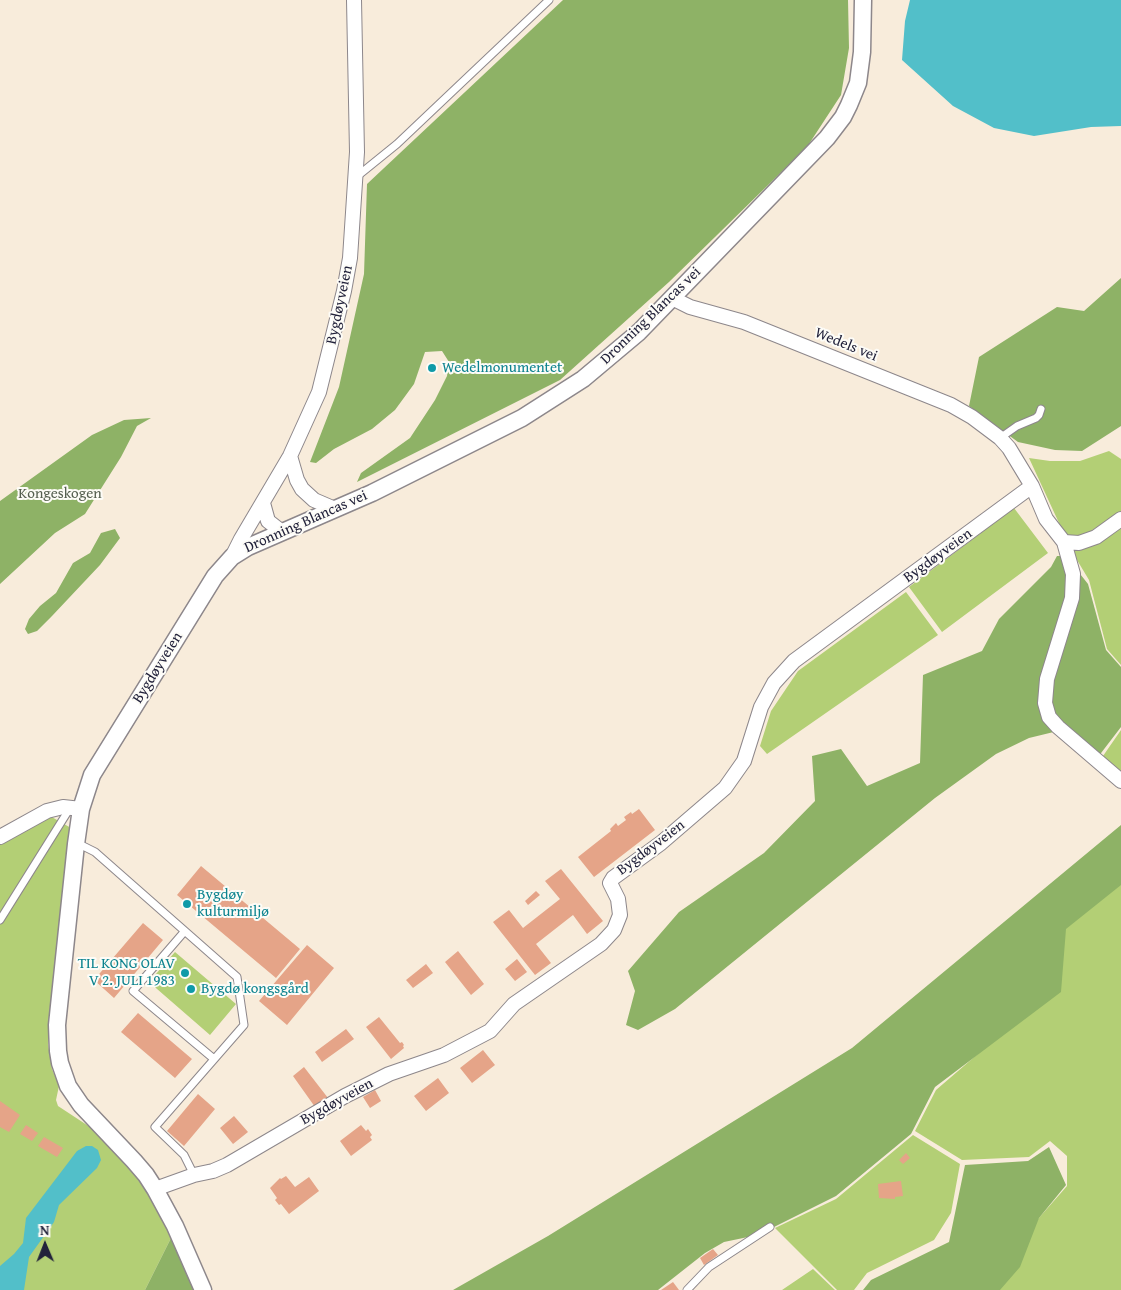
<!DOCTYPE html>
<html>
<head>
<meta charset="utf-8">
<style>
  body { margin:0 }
  #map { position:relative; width:1121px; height:1290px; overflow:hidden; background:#f8ecdb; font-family:"Gentium Book Plus",serif }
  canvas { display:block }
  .north { position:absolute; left:20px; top:1220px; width:50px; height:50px; -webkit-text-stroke:4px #fdfcf7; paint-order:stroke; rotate:359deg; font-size:14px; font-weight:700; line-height:20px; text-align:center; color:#22223b }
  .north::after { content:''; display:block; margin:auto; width:18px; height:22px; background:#22223b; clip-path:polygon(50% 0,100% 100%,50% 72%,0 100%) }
</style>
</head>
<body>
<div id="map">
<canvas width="1121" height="1290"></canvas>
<div class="north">N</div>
</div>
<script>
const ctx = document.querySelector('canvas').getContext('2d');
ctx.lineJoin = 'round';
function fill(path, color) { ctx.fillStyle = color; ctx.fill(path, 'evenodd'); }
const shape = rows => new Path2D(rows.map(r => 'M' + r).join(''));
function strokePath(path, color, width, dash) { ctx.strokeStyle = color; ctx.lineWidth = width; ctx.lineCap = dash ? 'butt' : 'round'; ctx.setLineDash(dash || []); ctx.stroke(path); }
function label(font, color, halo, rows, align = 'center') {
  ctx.font = font + ' "Gentium Book Plus",serif'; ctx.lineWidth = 4; ctx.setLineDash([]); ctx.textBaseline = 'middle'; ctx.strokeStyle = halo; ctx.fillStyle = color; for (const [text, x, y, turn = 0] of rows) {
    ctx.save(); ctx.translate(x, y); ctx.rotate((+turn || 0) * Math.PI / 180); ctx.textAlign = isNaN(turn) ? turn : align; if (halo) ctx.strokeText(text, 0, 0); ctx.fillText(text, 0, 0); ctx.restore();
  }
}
fill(shape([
  [1109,451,1121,459,1121,511,1088,533,1074,538,1065,536,1029,458,1050,461,1080,461],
  [1014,508,1048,553,942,632,909,587],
  [1121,525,1121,665,1107,649,1089,580,1071,550],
  [906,592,938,635,767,754,760,746,771,711,798,671],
  [1121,730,1121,772,1103,756],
  [50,816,71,828,49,1019,48,1044,52,1069,59,1086,56,1100,58,1106,93,1129,124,1158,149,1190,171,1238,145,1290,0,1290,0,845],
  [1121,879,1121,1290,998,1290,1038,1219,1067,1186,1067,1156,1050,1141,1029,1157,962,1160,915,1131,936,1090,1051,991,1064,927],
  [175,952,236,1004,210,1035,149,982],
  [913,1135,960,1164,951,1213,934,1240,867,1273,854,1290,837,1290,775,1228,836,1199],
  [813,1269,835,1290,782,1290]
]), '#b3cf75');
fill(shape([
  [563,0,848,0,849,48,841,95,807,147,669,282,560,380,357,482,361,473,410,438,435,400,447,376,449,362,442,351,425,352,414,384,395,410,372,429,334,449,316,463,310,462,339,387,364,274,367,184],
  [1121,278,1121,426,1082,451,1055,450,1018,442,969,406,979,357,1057,307,1084,311],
  [151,418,137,426,121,457,85,514,55,533,0,584,0,501,92,435,124,420],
  [115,529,120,538,100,565,52,616,37,631,28,634,25,629,29,619,40,606,56,593,73,563,90,553,101,533],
  [1057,556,1066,556,1088,584,1106,650,1121,667,1121,727,1098,757,1066,729,1029,738,996,754,935,798,675,1009,638,1030,626,1025,635,991,628,971,679,912,764,853,815,801,812,756,841,749,867,786,920,763,923,675,982,651,999,619,1051,567],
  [1121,825,1121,885,1066,929,1061,992,935,1087,911,1134,836,1196,774,1227,748,1237,724,1242,705,1253,658,1290,453,1290,548,1236,852,1048],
  [1049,1147,1066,1185,1039,1218,1020,1267,1000,1290,863,1290,871,1280,949,1242,965,1165,1028,1161],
  [171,1238,194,1290,145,1290]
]), '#8eb266');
fill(shape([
  [910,0,1121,0,1121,126,1091,127,1034,136,994,128,953,106,902,60,905,21],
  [86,1146,92,1146,98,1150,101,1160,97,1168,59,1205,54,1222,29,1257,24,1290,0,1290,0,1266,14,1254,23,1243,26,1218,77,1151]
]), '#52bfc9');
fill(shape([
  [639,809,655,830,594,877,578,857,611,831,610,829,616,823,618,826,626,820,624,817,631,812,632,814],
  [201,866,300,949,276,978,177,895],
  [561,869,603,921,587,934,573,915,536,944,551,963,535,975,493,922,509,910,523,928,560,899,545,881],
  [536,891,540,895,528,905,525,901],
  [143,923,163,940,114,998,94,980],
  [307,945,334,968,287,1025,259,1001],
  [458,951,484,984,471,995,445,962],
  [517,959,527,972,515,981,505,969],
  [426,964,433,973,413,988,406,980],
  [138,1013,192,1059,175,1078,121,1032],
  [379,1017,400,1043,402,1042,404,1045,403,1046,404,1048,391,1059,366,1027],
  [346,1029,354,1039,322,1062,315,1052],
  [483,1050,495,1065,472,1083,460,1068],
  [304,1067,328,1098,315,1107,293,1076],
  [438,1078,449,1093,426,1111,414,1096],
  [375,1090,381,1101,370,1108,363,1097],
  [198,1094,215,1109,184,1146,167,1131],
  [0,1101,20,1115,9,1132,0,1127],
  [234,1116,248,1132,233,1144,220,1128],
  [26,1125,38,1133,32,1141,20,1134],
  [361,1125,366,1131,368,1129,372,1135,370,1137,372,1140,351,1156,340,1141],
  [44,1137,63,1148,57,1157,38,1146],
  [906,1153,910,1158,903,1164,899,1160],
  [286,1176,295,1187,309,1177,319,1191,289,1214,281,1204,279,1205,275,1200,277,1198,270,1188,280,1178,281,1179],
  [901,1181,903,1196,895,1197,895,1199,879,1198,878,1184],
  [713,1249,718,1255,704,1265,700,1258],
  [673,1282,679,1290,661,1290]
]), '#e5a488');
const service = shape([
  [355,178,397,144,549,0],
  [1000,438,1017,426,1036,418,1039,415,1041,409],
  [76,844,83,846,95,852,237,977,244,1025,155,1127,184,1155,194,1175],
  [0,920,70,808],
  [184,932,133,991,214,1059],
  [687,1290,709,1267,770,1227]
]);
const minor = shape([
  [672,298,690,307,744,322,951,405,972,417,1000,438,1009,448,1032,486,1046,519,1064,542,1073,574,1072,598,1047,679,1045,703,1049,717,1058,727,1121,781],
  [290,456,297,480,302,489,314,500,335,509],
  [263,503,268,521,282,532],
  [1064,542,1079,543,1096,537,1121,519],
  [232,557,241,539,290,456,319,392,344,291,350,258,357,152,354,0],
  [0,837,47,811,63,807,81,809],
  [155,1189,194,1175,213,1171,227,1165,345,1096,389,1074,444,1055,490,1031,514,1004,601,944,614,930,620,915,618,899,610,883,613,878,661,843,725,788,744,761,761,707,774,683,794,661,1032,486]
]);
const tertiary = shape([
  [203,1290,175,1226,155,1189,146,1175,134,1161,81,1105,68,1086,60,1063,58,1051,57,1025,76,844,81,809,92,775,215,576,232,557,248,547,372,493,522,418,583,379,639,332,827,138,843,117,849,105,858,83,862,52,863,0]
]);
strokePath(service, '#8d878b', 9);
strokePath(minor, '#8d878b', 16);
strokePath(tertiary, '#8d878b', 19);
strokePath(service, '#fff', 7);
strokePath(minor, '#fff', 14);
strokePath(tertiary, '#fff', 16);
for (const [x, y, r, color] of [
  [432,368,5,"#0f9aa8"],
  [187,904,5,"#0f9aa8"],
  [185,973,5,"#0f9aa8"],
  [191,989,5,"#0f9aa8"]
]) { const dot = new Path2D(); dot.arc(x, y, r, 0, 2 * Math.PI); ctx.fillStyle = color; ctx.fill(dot); strokePath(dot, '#fdfcf7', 2); }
label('15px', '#22223b', '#fdfcf7', [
  ["Bygdøyveien",340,305,-78],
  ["Dronning Blancas vei",651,316,-44],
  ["Wedels vei",846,345,22],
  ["Dronning Blancas vei",306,522,-24],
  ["Bygdøyveien",938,556,-36],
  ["Bygdøyveien",158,668,-58],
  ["Bygdøyveien",651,848,-37],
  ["Bygdøyveien",337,1102,-29]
]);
label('15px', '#0d838f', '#fdfcf7', [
  ["Wedelmonumentet",442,368],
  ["Bygdøy",197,895],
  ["kulturmiljø",197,912],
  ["TIL KONG OLAV",175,964,"right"],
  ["V 2. JULI 1983",175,981,"right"],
  ["Bygdø kongsgård",201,989]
], 'left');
label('15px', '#555f4f', '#fdfcf7', [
  ["Kongeskogen",60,494]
]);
</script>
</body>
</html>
